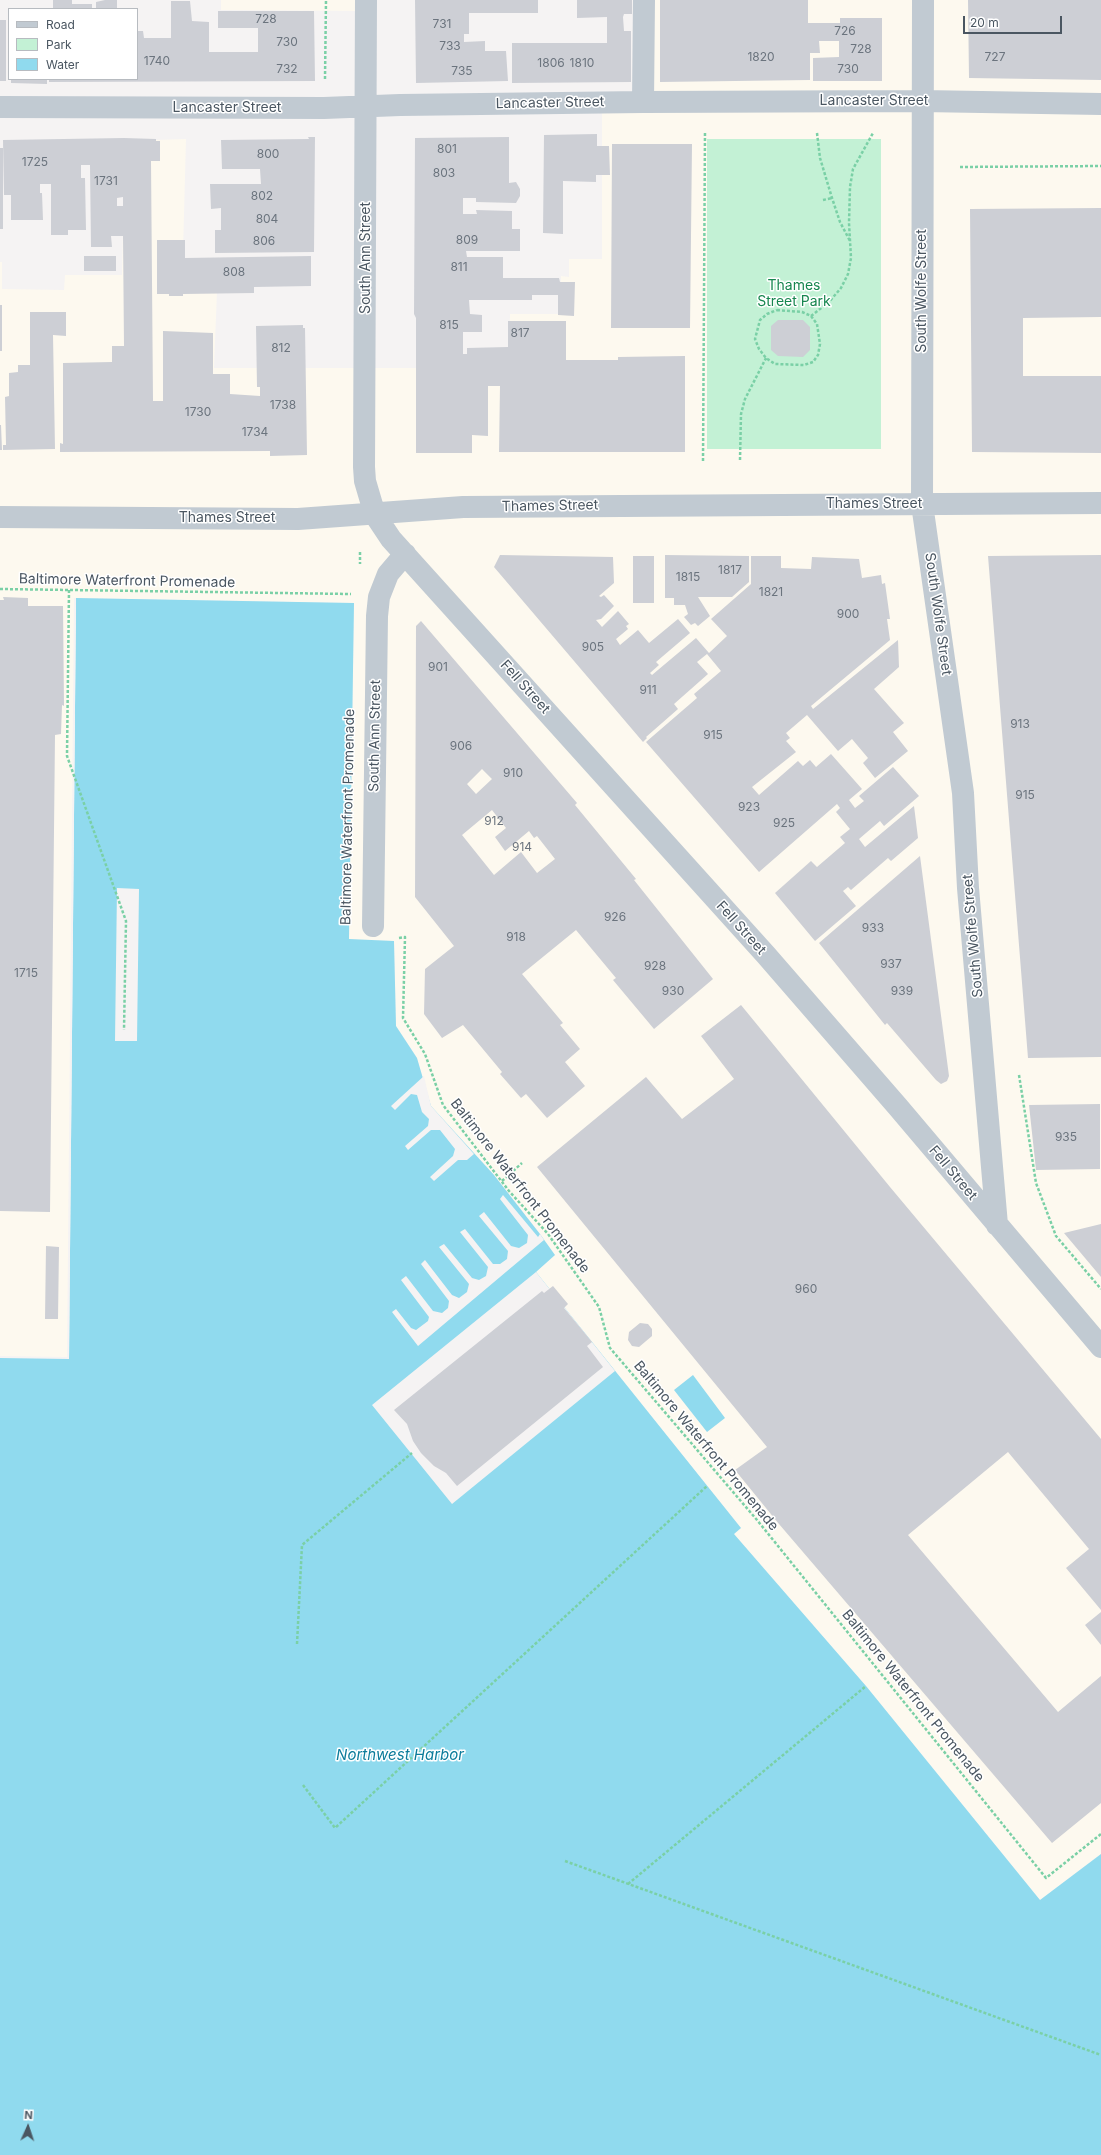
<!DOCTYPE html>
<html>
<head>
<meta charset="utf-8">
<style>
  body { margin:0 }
  #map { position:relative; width:1101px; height:2155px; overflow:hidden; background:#f5f3f3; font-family:Inter,sans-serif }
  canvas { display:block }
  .legend { position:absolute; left:8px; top:8px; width:130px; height:72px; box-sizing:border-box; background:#fff; border:1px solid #b7bbc0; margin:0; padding:5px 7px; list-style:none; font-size:12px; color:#4a5661 }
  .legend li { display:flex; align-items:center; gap:8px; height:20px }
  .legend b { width:20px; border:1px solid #b7bbc0 }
  .north { position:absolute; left:8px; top:2107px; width:40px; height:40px; -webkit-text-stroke:3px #fff; paint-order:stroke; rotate:3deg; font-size:11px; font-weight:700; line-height:16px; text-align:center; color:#4a5661 }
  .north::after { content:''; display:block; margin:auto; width:14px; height:18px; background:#4a5661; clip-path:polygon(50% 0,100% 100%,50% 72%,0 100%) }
  .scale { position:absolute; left:963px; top:16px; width:99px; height:18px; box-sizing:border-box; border:2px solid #4a5661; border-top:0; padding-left:5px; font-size:12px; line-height:14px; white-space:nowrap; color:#4a5661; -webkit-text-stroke:3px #fff; paint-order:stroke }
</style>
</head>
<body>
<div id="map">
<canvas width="1101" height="2155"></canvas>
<ul class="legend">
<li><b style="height:5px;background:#c1cad2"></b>Road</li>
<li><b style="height:11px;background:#c3f1d5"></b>Park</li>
<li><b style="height:11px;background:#90daee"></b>Water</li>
</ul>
<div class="north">N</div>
<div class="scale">20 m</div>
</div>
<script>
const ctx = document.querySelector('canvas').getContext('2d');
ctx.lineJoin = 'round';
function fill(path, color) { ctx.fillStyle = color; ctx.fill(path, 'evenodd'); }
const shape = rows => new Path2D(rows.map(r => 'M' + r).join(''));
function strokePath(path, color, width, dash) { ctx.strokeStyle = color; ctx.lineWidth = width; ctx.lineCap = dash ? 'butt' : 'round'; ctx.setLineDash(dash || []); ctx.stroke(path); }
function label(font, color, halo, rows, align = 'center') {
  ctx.font = font + ' Inter,sans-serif'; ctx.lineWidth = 3; ctx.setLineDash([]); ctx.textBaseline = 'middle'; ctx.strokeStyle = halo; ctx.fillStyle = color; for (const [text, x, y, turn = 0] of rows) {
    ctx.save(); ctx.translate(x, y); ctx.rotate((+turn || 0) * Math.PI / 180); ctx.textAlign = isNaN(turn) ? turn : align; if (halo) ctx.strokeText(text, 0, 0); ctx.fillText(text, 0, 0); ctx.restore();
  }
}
fill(shape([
  [221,0,364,0,364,11,221,10],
  [648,0,1101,0,1101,1854,1040,1900,866,1686,734,1534,741,1528,536,1272,555,1255,540,1235,494,1175,431,1106,417,1058,396,1026,394,941,349,940,354,603,76,598,69,1359,0,1358,0,262,2,262,2,289,64,290,65,275,122,275,125,141,186,139,182,290,217,291,214,368,449,368,509,361,510,314,560,314,561,276,569,277,569,259,602,259,602,111,646,111]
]), '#fdf9ef');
fill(shape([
  [707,139,881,139,881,449,707,449]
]), '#c3f1d5');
fill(shape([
  [76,598,354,603,349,939,394,941,396,1026,417,1058,431,1106,494,1175,540,1234,555,1255,536,1272,741,1528,734,1534,866,1686,1040,1900,1101,1854,1101,2155,0,2155,0,1358,69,1358],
  [693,1375,725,1418,707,1432,674,1390]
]), '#90daee');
fill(shape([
  [74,598,76,598,69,1359,0,1358,0,1356,67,1357],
  [117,888,139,889,137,1041,115,1041],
  [424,1076,431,1106,474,1154,467,1160,458,1160,434,1181,430,1177,453,1156,455,1149,440,1130,431,1130,408,1150,405,1146,428,1126,429,1119,422,1112,417,1095,411,1094,395,1110,391,1106],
  [503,1195,538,1237,540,1234,544,1240,418,1346,392,1312,396,1309,411,1328,416,1330,428,1321,429,1317,401,1280,406,1276,433,1311,442,1313,448,1308,449,1301,421,1264,425,1260,452,1295,459,1298,467,1292,469,1284,439,1247,444,1244,472,1278,479,1280,486,1276,488,1267,460,1232,465,1229,493,1264,500,1264,507,1259,508,1251,479,1216,484,1212,511,1246,519,1248,527,1243,528,1235,500,1199],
  [536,1272,615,1371,452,1504,372,1405]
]), '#f5f3f3');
fill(shape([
  [53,0,72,0,72,4,92,4,92,9,53,9],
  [105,0,117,0,117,9,96,9,96,2],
  [415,0,538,0,538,13,469,13,469,34,464,34,464,42,485,41,485,51,506,51,508,81,416,83],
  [577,0,632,0,632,14,624,14,623,17,624,31,631,31,631,82,512,83,512,43,607,43,607,17,577,18],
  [660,0,808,0,808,23,840,23,840,18,882,18,882,81,813,81,813,58,839,57,839,41,819,41,820,53,810,53,810,80,660,82],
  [968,0,1101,0,1101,80,969,78],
  [171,1,190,1,192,21,209,22,209,52,258,52,258,28,218,28,218,11,314,11,315,81,49,82,49,79,137,79,137,31,143,31,144,38,171,38],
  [0,20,6,20,6,81,0,81],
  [11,79,47,79,47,84,11,83],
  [597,134,597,146,609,146,610,175,596,175,596,182,563,181,563,234,543,233,544,135],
  [308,137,315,137,314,252,215,253,215,230,221,230,221,208,211,209,210,184,261,184,260,169,222,169,221,140,309,139],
  [509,137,509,183,516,182,520,189,520,196,516,203,476,202,476,198,463,198,463,214,477,214,476,210,512,211,512,229,520,229,520,251,466,251,467,257,503,257,503,278,559,278,560,282,575,282,574,316,558,315,558,295,532,295,532,300,469,300,470,314,482,315,482,332,463,332,463,354,467,354,467,348,508,347,508,321,566,321,566,360,618,360,618,357,685,356,685,452,499,452,500,386,488,386,488,436,472,435,472,453,416,453,416,318,414,314,415,138],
  [124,138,156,139,156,141,160,141,160,161,151,161,153,401,163,401,163,331,213,333,213,374,230,374,230,394,260,396,260,387,257,387,256,326,303,325,303,328,305,328,307,455,270,456,270,451,60,452,60,443,63,444,63,363,112,362,112,346,124,346,123,236,111,236,112,247,91,247,90,165,81,165,81,178,85,178,86,230,68,230,68,235,51,235,51,184,40,184,40,193,42,193,43,220,11,220,11,195,4,195,3,140],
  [123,197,123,206,117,206,117,198],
  [612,144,692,144,690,328,611,328],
  [0,148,3,148,3,229,0,229],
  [1101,208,1101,317,1023,318,1023,376,1101,376,1101,453,972,452,970,209],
  [157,240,185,240,185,258,311,256,311,286,254,287,254,293,183,294,183,296,169,296,169,294,157,294],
  [84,256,116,256,116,271,84,271],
  [0,305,2,305,2,351,0,351],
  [30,312,66,312,66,336,53,335,55,449,3,450,3,445,6,445,5,397,9,396,9,373,18,372,18,365,30,365],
  [778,320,803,320,810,327,810,350,803,357,778,356,771,350,771,326],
  [0,425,1,425,2,450,0,450],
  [500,555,613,557,614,583,599,596,601,597,604,595,614,606,601,619,596,620,602,627,618,611,629,624,626,626,628,629,616,639,620,645,638,630,649,643,678,619,690,633,656,662,659,665,650,673,652,675,696,638,709,653,727,636,711,619,751,584,751,556,781,556,781,568,811,569,812,557,859,559,862,578,881,575,882,584,885,583,890,619,887,619,890,640,811,706,813,709,898,640,899,667,874,689,904,723,893,732,908,751,875,778,863,763,868,758,852,739,838,751,807,715,786,733,790,738,786,741,796,752,752,787,759,795,798,761,803,766,810,760,816,767,831,754,862,789,849,800,855,808,864,801,859,796,893,767,919,796,884,826,880,821,859,839,865,847,914,806,918,838,891,861,888,858,851,890,848,887,843,891,856,906,815,941,775,893,811,861,817,867,845,843,840,837,850,829,836,812,840,808,837,804,759,872,646,742,697,698,694,694,721,671,707,654,697,662,708,674,674,704,678,709,646,737,647,738,643,742,494,567],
  [665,555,749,556,749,582,732,597,698,597,710,616,698,626,695,623,691,625,684,617,688,614,685,605,674,605,674,598,665,598],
  [1101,555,1101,1057,1028,1058,988,556],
  [633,556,654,556,654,603,633,603],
  [3,597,28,598,28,606,63,606,64,706,62,705,61,734,55,735,50,1212,0,1211,0,600,4,600],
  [421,621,577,803,575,805,636,879,634,880,713,979,654,1029,613,980,616,978,576,930,522,974,563,1023,560,1025,580,1049,565,1062,585,1086,547,1118,526,1094,521,1098,500,1074,502,1072,463,1025,442,1038,424,1014,425,969,454,946,415,897,416,626],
  [482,769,492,779,476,794,467,784],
  [492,810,506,828,495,837,505,851,529,831,534,838,537,836,555,859,537,873,521,852,494,875,462,835],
  [920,856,949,1076,947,1081,941,1084,936,1080,887,1023,885,1025,819,943],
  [741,1005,890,1187,1101,1439,1101,1610,1066,1568,1089,1549,1008,1452,908,1535,1058,1712,1101,1676,1101,1803,1052,1843,779,1524,735,1470,767,1447,537,1167,646,1077,682,1119,734,1079,701,1036],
  [1100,1104,1100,1169,1036,1170,1029,1105],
  [1101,1224,1101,1277,1064,1233],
  [46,1246,59,1247,58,1319,45,1319],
  [553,1286,568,1304,564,1308,592,1342,587,1346,603,1367,457,1486,446,1473,434,1466,421,1453,413,1441,407,1424,394,1410,542,1291,544,1293],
  [640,1323,648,1324,652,1329,652,1336,639,1347,632,1346,628,1340,629,1332],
  [1101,1612,1101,1645,1085,1625]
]), '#cdcfd5');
strokePath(shape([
  [325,79,326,0],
  [817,133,820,158,832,198,840,222,850,241],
  [960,167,1101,166],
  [823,200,832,198],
  [777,310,802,312,811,316,817,324,820,344,818,355,813,362,804,365,775,364,766,358,759,349,755,339,760,320,767,314,777,310],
  [811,316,829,302,841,288,848,274,851,258,849,223,850,187,853,169,873,133],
  [740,460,741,414,745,399,766,358],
  [703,461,705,132],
  [360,552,360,564],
  [0,589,351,594],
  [69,590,67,756,126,921,124,1030],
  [399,938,405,937,403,1018,425,1054,443,1105,509,1191,548,1234,599,1307,610,1348,757,1520,1046,1878,1101,1834],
  [1019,1075,1036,1183,1056,1236,1101,1289],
  [502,1181,522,1163],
  [297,1644,302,1545,412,1453],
  [303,1785,335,1828,707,1486],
  [565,1861,1101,2055],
  [628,1884,866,1686]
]), '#7ad0a6', 2.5, [3, 2]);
strokePath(shape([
  [366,0,364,467,365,481,375,515,391,539,766,955,898,1107,1101,1347],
  [923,0,922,504,963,793,968,888,997,1225],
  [643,102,644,0],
  [0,107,324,108,400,105,643,102,922,101,1101,104],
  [0,517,298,519,463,507,1101,503],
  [373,926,377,616,379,597,388,574,405,554]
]), '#c1cad2', 22);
label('12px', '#6b747e', null, [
  ["728",266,19],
  ["731",442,24],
  ["726",845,31],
  ["730",287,42],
  ["733",450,46],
  ["728",861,49],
  ["1820",761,57],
  ["727",995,57],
  ["1740",157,61],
  ["1806",551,63],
  ["1810",582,63],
  ["732",287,69],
  ["730",848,69],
  ["735",462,71],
  ["801",447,149],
  ["800",268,154],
  ["1725",35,162],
  ["803",444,173],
  ["1731",106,181],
  ["802",262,196],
  ["804",267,219],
  ["809",467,240],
  ["806",264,241],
  ["811",459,267],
  ["808",234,272],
  ["815",449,325],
  ["817",520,333],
  ["812",281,348],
  ["1738",283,405],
  ["1730",198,412],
  ["1734",255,432],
  ["1817",730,570],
  ["1815",688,577],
  ["1821",771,592],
  ["900",848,614],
  ["905",593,647],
  ["901",438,667],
  ["911",648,690],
  ["913",1020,724],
  ["915",713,735],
  ["906",461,746],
  ["910",513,773],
  ["915",1025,795],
  ["923",749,807],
  ["912",494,821],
  ["925",784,823],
  ["914",522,847],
  ["926",615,917],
  ["933",873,928],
  ["918",516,937],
  ["937",891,964],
  ["928",655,966],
  ["1715",26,973],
  ["930",673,991],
  ["939",902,991],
  ["935",1066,1137],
  ["960",806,1289]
]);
label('14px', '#4a5661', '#fff', [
  ["Lancaster Street",874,101],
  ["Lancaster Street",550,103,-1],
  ["Lancaster Street",227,108],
  ["South Ann Street",366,258,-90],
  ["South Wolfe Street",922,291,-90],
  ["Thames Street",874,504],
  ["Thames Street",550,506,-1],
  ["Thames Street",227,518],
  ["Baltimore Waterfront Promenade",127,581,1],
  ["South Wolfe Street",938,614,82],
  ["Fell Street",525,687,48],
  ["South Ann Street",375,736,-89],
  ["Baltimore Waterfront Promenade",348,817,-89],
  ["Fell Street",741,928,48],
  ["South Wolfe Street",973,936,-95],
  ["Fell Street",953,1173,50],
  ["Baltimore Waterfront Promenade",520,1186,52],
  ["Baltimore Waterfront Promenade",706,1446,50],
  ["Baltimore Waterfront Promenade",913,1696,51]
]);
label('14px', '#17864f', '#fff', [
  ["Thames",794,286],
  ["Street Park",794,302]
]);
label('italic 15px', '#0c7c9b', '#fff', [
  ["Northwest Harbor",400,1755]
]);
</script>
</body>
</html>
